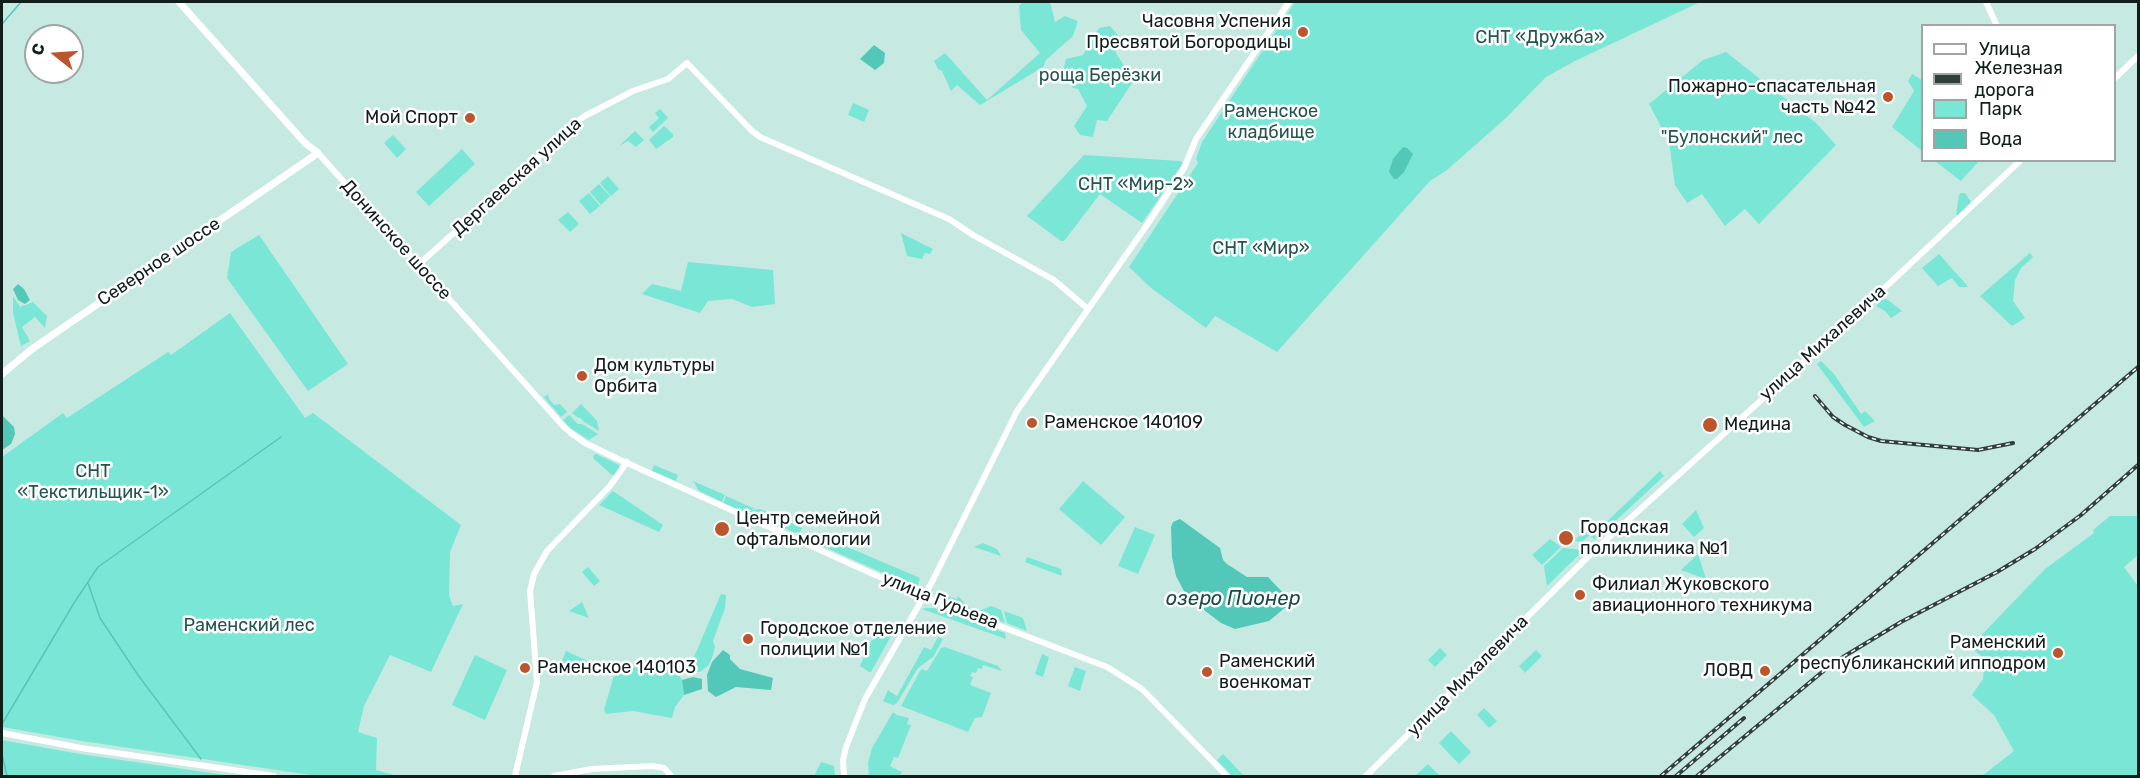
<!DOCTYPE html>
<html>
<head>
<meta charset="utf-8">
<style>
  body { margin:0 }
  #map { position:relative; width:2140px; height:778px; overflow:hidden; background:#c6e9e2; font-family:Rubik,sans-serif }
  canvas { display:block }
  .frame { position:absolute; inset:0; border:3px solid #111e1c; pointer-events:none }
  .legend { position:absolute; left:1921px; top:24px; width:195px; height:138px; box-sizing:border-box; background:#fff; border:2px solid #a0a5a4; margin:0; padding:8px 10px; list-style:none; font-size:18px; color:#111e1c }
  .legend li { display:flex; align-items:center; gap:12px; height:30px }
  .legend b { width:30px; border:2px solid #a0a5a4 }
  .north { position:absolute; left:24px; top:24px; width:60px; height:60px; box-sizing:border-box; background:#fff; border:2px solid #a0a5a4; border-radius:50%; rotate:287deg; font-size:16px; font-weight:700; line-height:24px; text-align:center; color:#111e1c }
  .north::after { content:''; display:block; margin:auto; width:21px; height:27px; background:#bc552b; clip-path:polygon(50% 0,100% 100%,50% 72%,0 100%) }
</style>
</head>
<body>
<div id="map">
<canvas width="2140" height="778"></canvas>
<div class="frame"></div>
<ul class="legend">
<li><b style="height:8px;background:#fff"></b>Улица</li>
<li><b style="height:8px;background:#2e3f3c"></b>Железная дорога</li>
<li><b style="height:16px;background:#7ae7d6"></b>Парк</li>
<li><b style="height:16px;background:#53c8b8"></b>Вода</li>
</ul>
<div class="north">С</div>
</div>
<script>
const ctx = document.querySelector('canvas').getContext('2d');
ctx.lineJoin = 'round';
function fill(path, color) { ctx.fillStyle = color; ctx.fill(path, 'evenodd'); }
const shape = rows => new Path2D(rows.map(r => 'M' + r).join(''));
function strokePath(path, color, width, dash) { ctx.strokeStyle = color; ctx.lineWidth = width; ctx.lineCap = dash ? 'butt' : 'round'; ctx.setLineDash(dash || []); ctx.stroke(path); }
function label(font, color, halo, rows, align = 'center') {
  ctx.font = font + ' Rubik,sans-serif'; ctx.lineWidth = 5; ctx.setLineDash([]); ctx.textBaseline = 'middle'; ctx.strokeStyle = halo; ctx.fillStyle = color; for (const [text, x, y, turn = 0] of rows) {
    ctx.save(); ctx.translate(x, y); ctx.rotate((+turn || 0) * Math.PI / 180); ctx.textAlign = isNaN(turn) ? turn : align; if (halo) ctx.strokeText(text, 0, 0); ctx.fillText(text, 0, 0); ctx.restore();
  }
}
fill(shape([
  [1023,2,1050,2,1055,22,1065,16,1078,21,1073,36,1046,60,1043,67,980,105,957,85,951,91,942,71,938,69,934,61,945,53,987,100,1040,53,1021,30,1019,6],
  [1295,2,1697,2,1698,3,1575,61,1546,77,1506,118,1447,170,1430,181,1277,352,1215,316,1206,328,1151,288,1129,267,1198,163,1196,159,1202,142],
  [1110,26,1118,35,1116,53,1128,72,1142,68,1107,121,1097,120,1093,137,1080,135,1074,126,1087,106,1078,89,1073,88,1063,72,1066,59,1083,55,1099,28],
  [1726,52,1816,123,1836,145,1759,224,1745,209,1725,226,1702,194,1687,203,1675,185,1669,142,1649,104,1703,60],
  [1912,74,1922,80,1922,151,1892,127,1914,91,1908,81],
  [853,103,869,110,864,122,848,115],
  [660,109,668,118,653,132,649,127,659,118,655,113],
  [664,126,673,134,673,137,656,149,649,140],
  [635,131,644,140,636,147,628,141,619,146],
  [393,135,406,149,397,158,384,143],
  [462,149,475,164,429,206,416,192],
  [1084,155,1180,161,1183,163,1142,223,1100,194,1064,241,1061,241,1027,216],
  [1935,161,1979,161,1961,181],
  [608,176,619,189,611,196,600,183],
  [599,184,610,196,601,205,590,192],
  [589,193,600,206,590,214,579,201],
  [1961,193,1965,193,1971,202,1958,215,1956,215,1959,195],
  [568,212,579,224,570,232,558,220],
  [901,233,933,249,930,254,925,253,922,259,907,256],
  [259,235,348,364,308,391,227,278,231,252],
  [2030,253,2033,257,2021,268,2015,280,2013,301,2025,318,2012,326,1980,296],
  [1939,254,1965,283,1968,287,1959,287,1952,278,1938,286,1922,268],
  [688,262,773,270,775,304,752,307,732,299,708,301,700,313,642,294,652,284,681,291],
  [13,296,20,307,33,302,47,316,45,328,35,317,22,327,30,341,21,346,13,313],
  [1886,299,1888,300,1902,311,1891,318,1885,311,1876,306,1881,300],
  [230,313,305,418,313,413,461,525,450,552,449,596,453,606,463,604,431,672,390,655,364,706,358,732,377,738,376,770,397,776,317,776,82,741,2,727,2,457,63,413,67,418,168,352,171,355],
  [1821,361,1834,374,1861,414,1865,411,1875,421,1864,427,1817,364],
  [530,381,544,397,548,394,549,399,554,405,560,404,567,412,561,417],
  [581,404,597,421,599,431,583,421,581,418,577,417,572,413],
  [569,415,578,424,582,424,598,434,589,440,570,428,563,420],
  [596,454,619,465,619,470,614,475,612,475,594,459,593,456],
  [654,465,678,475,676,481,652,471],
  [1660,471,1664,476,1595,540,1590,535,1582,542,1574,541,1592,524,1598,530],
  [693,481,725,495,722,502,699,491],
  [1083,481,1125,517,1101,545,1059,509],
  [613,491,663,525,659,532,599,505],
  [726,496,755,509,742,511,723,503],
  [760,509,774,515,770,522,746,511],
  [1696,510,1704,528,1694,537,1682,524],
  [2110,516,2138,516,2138,555,2124,567,2138,586,2138,776,1982,776,2014,751,1994,715,1972,695,1983,679,1985,659,1970,647,2045,569,2094,533,2093,530],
  [779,517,802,528,800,533,793,532,775,524],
  [1135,527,1155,535,1138,574,1118,566],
  [822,536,920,578,917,588,909,585,911,577,908,584,822,546,820,541],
  [1550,539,1561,547,1542,565,1532,555],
  [983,543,997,549,1001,556,974,547],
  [1563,548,1584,550,1547,586,1544,566],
  [1698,554,1706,579,1681,570],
  [1027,557,1061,569,1062,576,1025,562],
  [588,567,600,581,594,586,582,572],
  [721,594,726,595,725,608,713,641,715,647,713,655,709,665,700,672,692,672,691,664],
  [958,596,972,611,936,598,950,597,957,599],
  [582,602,589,618,569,611],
  [991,606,1001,610,1005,623,977,612],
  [926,608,934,608,1005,633,1006,639,922,609],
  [1004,611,1023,618,1027,631,1007,623],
  [880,630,891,636,871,672,869,672,860,666,871,641,876,638],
  [938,637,943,639,933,657,918,668,897,703,893,705,883,701,888,690,897,696,924,647,931,650],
  [945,647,998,666,1002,671,983,665,982,669,978,668,976,673,972,672,970,676,973,677,970,685,991,693,982,717,975,718,968,732,901,706,920,671,922,669,927,671,941,648],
  [1440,648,1447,655,1435,667,1428,660],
  [1536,650,1542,656,1525,673,1519,666],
  [566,651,588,661,583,673,561,663],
  [1042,654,1049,657,1043,677,1035,674],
  [475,655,507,670,485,720,452,705],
  [670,661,682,680,684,695,675,707,672,718,633,711,606,714,604,710,616,668,620,664,625,669],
  [1075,667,1086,671,1080,691,1068,686],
  [1484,708,1497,721,1489,728,1477,715],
  [893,712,897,715,909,718,907,724,911,725,898,758,894,757,890,766,902,772,900,776,869,776,868,763,872,748],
  [1451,731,1471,752,1459,764,1439,743],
  [2,740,80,754,232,776,2,776],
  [1223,754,1244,776,1232,776,1217,760],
  [821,762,834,766,835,776,814,776],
  [1428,764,1440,776,1415,776]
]), '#7ae7d6');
fill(shape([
  [874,45,885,53,884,63,875,70,860,59],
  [1403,147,1407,148,1413,154,1404,172,1397,179,1394,179,1389,172,1390,168,1393,159],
  [18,284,24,289,30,300,25,304,18,300,13,289],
  [2,415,14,427,15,434,11,444,2,450],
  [1180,519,1220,548,1223,560,1227,564,1247,577,1268,577,1288,598,1287,606,1269,621,1235,629,1221,623,1204,610,1203,604,1185,593,1176,576,1172,557,1171,527,1173,522],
  [723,650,730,655,730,659,740,669,773,678,771,690,736,687,716,697,708,691,707,675,712,662],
  [693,677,702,679,702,689,684,695,682,680]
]), '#53c8b8');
strokePath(shape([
  [2,24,21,2],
  [88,583,100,618,138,675,201,759],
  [2,724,74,603,98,567,281,437],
  [2,754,7,776]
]), '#53c8b8', 1.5);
strokePath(shape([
  [1986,2,1997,26],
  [2114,79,2138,56],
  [318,153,564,427,571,433,585,443,616,458,924,597,1107,667,1142,689,1227,776],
  [418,265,583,117,633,91,668,79,687,63,752,131,760,137,949,219,973,235,1054,280,1088,309],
  [2,733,81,748,274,776],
  [515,776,537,682,530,591,534,574,547,551,610,486,627,462],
  [554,776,592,769,652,766,664,768,671,776],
  [844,776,843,760,846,747,865,699,932,582,1017,411,1149,222,1184,168,1196,139,1289,2],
  [1366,776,1595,550,1860,311,2021,160]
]), '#fff', 6);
strokePath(shape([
  [2,374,32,349,318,153,305,143,179,2]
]), '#fff', 7);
const rail = shape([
  [1815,396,1833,417,1845,425,1868,437,1881,441,1978,450,2013,443],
  [1661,776,2138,367],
  [1676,776,1744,718],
  [1697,776,1821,673,1843,657,1901,622,1997,572,2035,549,2081,515,2138,465]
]);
strokePath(rail, '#2e3f3c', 4);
strokePath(rail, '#fff', 1.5, [4.5]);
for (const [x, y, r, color] of [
  [1303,32,6,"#bc552b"],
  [1888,97,6,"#bc552b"],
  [470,118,6,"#bc552b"],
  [582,376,6,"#bc552b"],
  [1032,423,6,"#bc552b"],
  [1710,425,8,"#bc552b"],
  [722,529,8,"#bc552b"],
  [1566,538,8,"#bc552b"],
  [1580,595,6,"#bc552b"],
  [748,639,6,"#bc552b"],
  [2058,653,6,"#bc552b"],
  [525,668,6,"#bc552b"],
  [1765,671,6,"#bc552b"],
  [1207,672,6,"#bc552b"]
]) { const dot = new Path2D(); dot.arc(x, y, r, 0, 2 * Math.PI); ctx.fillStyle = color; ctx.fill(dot); strokePath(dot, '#fff', 2); }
label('18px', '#111e1c', '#fff', [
  ["Часовня Успения",1291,22,"right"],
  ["Пресвятой Богородицы",1291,43,"right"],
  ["Пожарно-спасательная",1876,87,"right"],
  ["часть №42",1876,108,"right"],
  ["Мой Спорт",458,118,"right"],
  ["Дом культуры",594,366],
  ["Орбита",594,387],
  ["Раменское 140109",1044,423],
  ["Медина",1724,425],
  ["Центр семейной",736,519],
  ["офтальмологии",736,540],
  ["Городская",1580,528],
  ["поликлиника №1",1580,549],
  ["Филиал Жуковского",1592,585],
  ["авиационного техникума",1592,606],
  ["Городское отделение",760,629],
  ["полиции №1",760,650],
  ["Раменский",2046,643,"right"],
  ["республиканский ипподром",2046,664,"right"],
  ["Раменский",1219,662],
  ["военкомат",1219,683],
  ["Раменское 140103",537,668],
  ["ЛОВД",1753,671,"right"]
], 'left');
label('18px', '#23554e', '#fff', [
  ["СНТ «Дружба»",1540,38],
  ["роща Берёзки",1100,76],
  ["Раменское",1271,112],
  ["кладбище",1271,133],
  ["\"Булонский\" лес",1732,138],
  ["СНТ «Мир-2»",1136,185],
  ["СНТ «Мир»",1261,249],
  ["СНТ",93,472],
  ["«Текстильщик-1»",93,493],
  ["Раменский лес",249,626]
]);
label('18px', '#111e1c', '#fff', [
  ["Дергаевская улица",517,177,-42],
  ["Донинское шоссе",396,240,48],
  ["Северное шоссе",159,262,-34],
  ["улица Михалевича",1823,343,-42],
  ["улица Гурьева",940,601,22],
  ["улица Михалевича",1468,676,-45]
]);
label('italic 20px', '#174b44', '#fff', [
  ["озеро Пионер",1233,599]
]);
</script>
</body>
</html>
